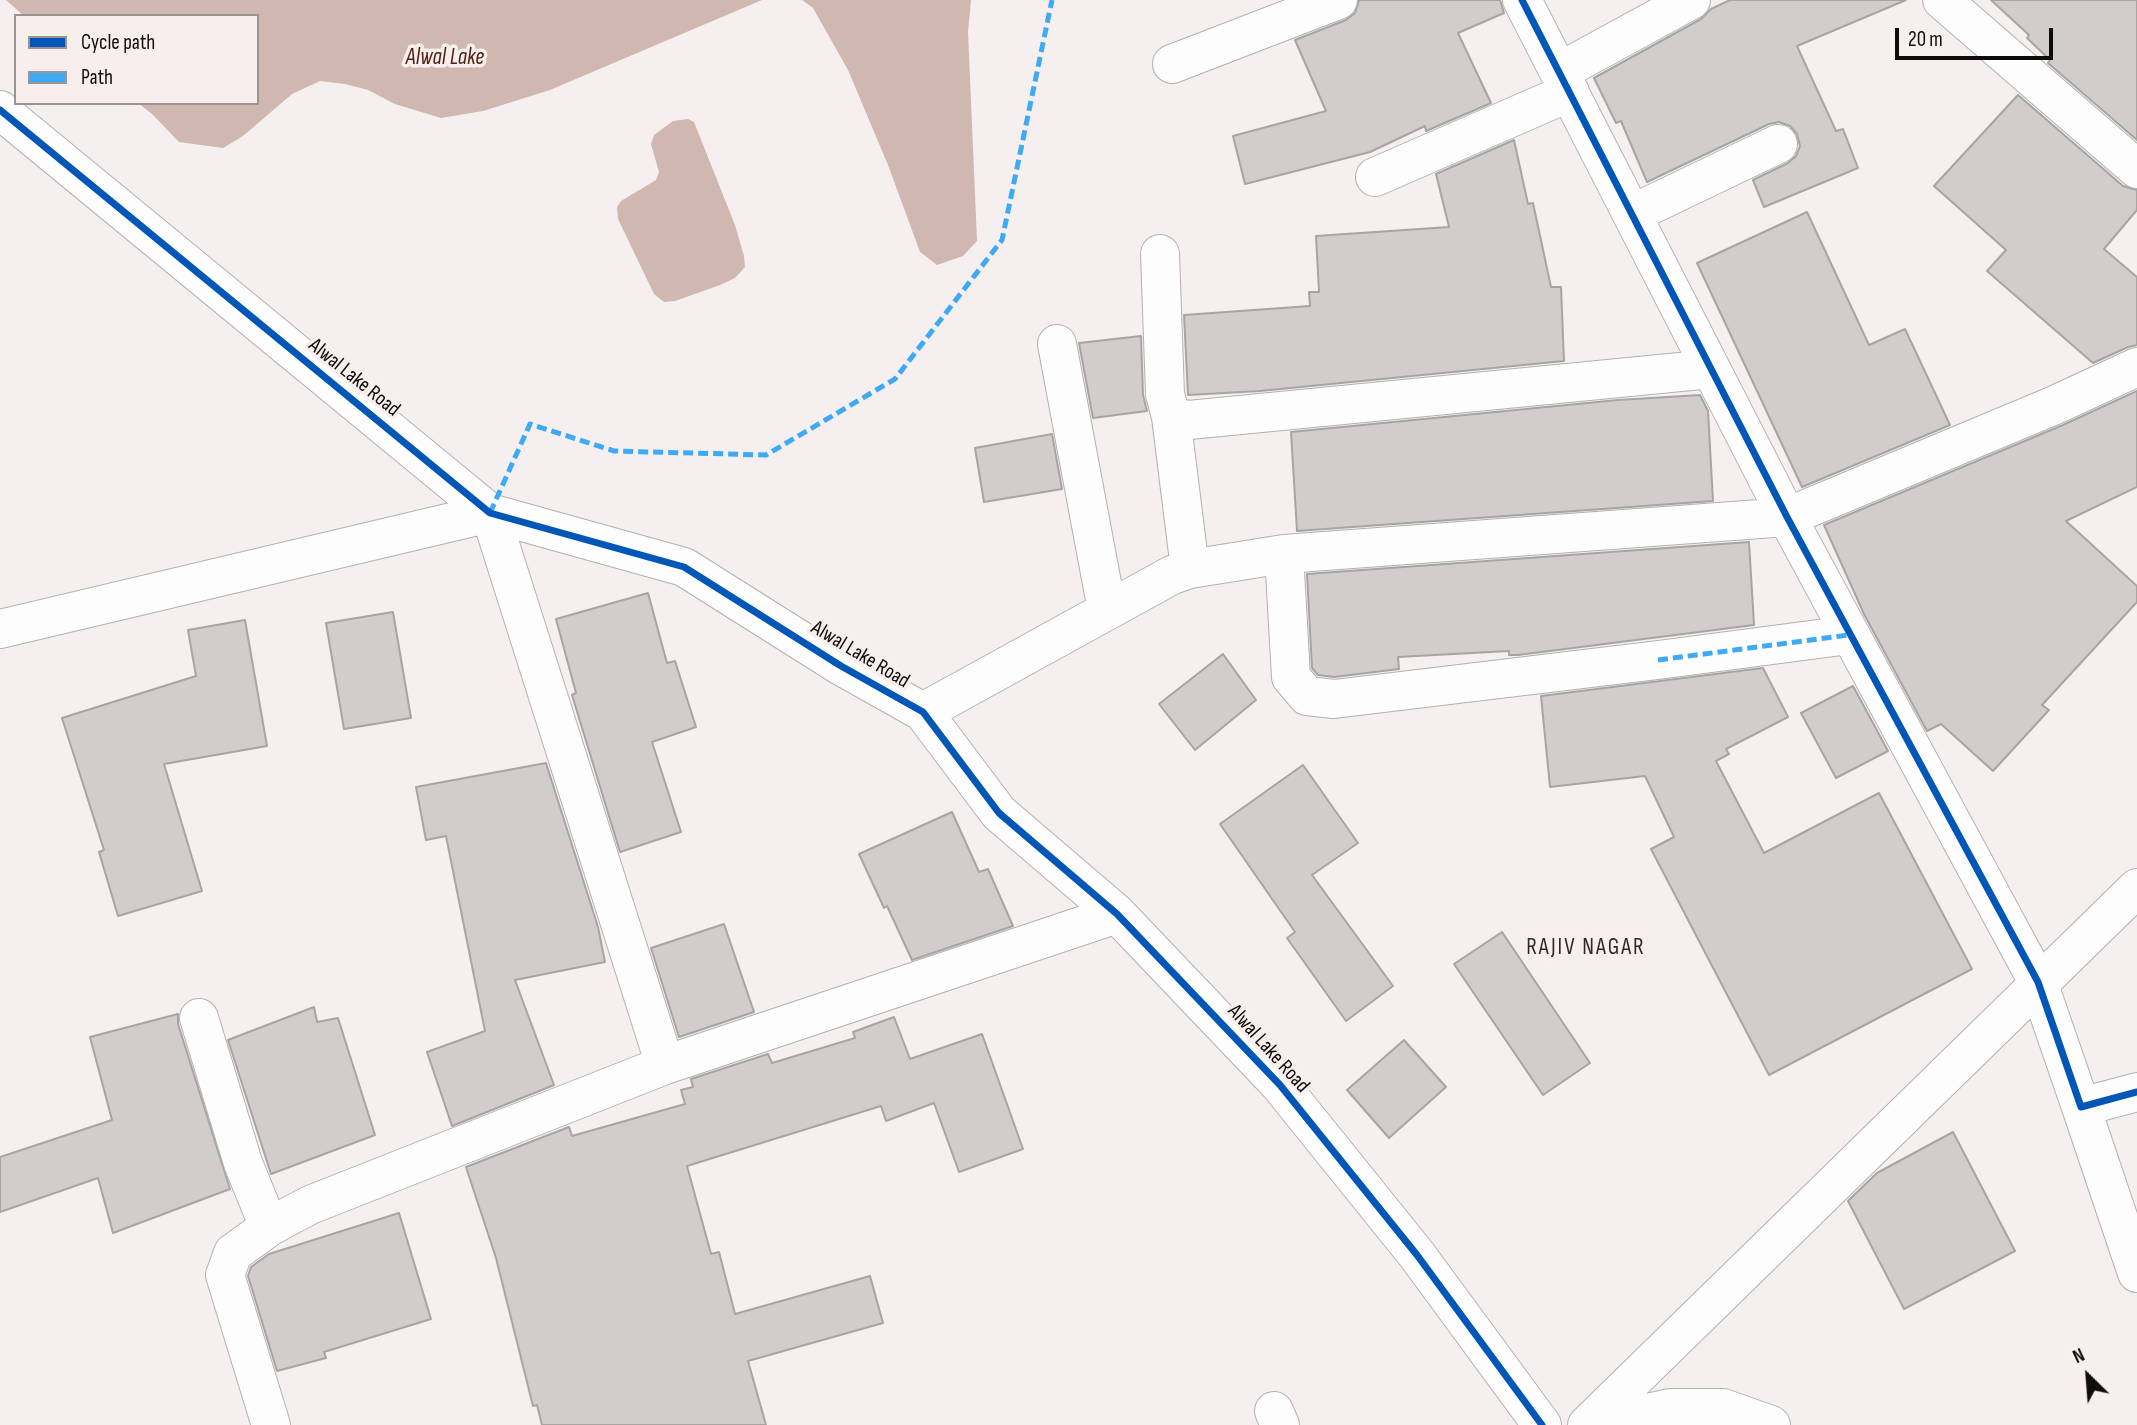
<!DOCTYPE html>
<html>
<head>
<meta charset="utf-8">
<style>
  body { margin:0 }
  #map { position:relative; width:2137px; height:1425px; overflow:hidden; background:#f5f0ef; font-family:"Sofia Sans Condensed",sans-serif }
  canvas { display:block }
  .legend { position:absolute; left:14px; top:14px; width:245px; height:91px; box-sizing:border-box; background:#f8efec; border:2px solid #9a9492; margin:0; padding:9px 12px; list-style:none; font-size:21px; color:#0e0b0b }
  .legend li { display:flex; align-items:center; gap:14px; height:35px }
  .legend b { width:35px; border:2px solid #9a9492 }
  .north { position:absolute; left:2053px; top:1341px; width:70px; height:70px; -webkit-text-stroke:5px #f8efec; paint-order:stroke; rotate:335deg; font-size:19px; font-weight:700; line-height:28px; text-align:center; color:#0e0b0b }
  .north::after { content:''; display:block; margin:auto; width:24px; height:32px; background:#0e0b0b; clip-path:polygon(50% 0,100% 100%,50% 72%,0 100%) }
  .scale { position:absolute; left:1895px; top:28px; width:158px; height:32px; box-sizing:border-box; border:4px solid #0e0b0b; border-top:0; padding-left:9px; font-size:21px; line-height:24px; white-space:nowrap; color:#0e0b0b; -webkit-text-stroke:5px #f8efec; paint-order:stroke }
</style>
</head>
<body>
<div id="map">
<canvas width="2137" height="1425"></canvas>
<ul class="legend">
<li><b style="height:9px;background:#0057b8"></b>Cycle path</li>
<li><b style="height:9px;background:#3fa9f5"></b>Path</li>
</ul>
<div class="north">N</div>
<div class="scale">20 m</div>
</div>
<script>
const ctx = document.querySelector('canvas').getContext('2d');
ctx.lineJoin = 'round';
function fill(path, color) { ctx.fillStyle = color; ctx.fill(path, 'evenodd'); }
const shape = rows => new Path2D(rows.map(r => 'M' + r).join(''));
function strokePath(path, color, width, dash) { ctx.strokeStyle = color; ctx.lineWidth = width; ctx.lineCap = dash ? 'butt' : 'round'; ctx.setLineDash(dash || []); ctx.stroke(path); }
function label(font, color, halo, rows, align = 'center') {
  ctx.font = font + ' "Sofia Sans Condensed",sans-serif'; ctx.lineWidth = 7; ctx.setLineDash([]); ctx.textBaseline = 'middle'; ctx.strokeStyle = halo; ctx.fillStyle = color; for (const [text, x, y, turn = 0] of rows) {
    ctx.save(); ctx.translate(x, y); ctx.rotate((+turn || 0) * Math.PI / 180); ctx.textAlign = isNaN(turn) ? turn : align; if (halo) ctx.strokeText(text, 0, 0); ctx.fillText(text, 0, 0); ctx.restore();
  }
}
fill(shape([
  [6,0,762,0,550,90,483,111,441,118,395,104,368,90,345,84,320,81,292,94,243,136,223,148,179,142,152,114,138,103,257,103,257,16,24,16],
  [802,0,971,0,968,32,977,241,963,256,937,265,920,252,888,165,848,70,813,8],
  [688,119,694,122,735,225,744,256,745,267,735,278,720,285,675,301,664,302,654,294,618,219,617,207,621,201,656,180,659,172,651,144,654,135,673,121]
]), '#d0b7af');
const building = shape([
  [1359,0,1500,0,1504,13,1458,33,1491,103,1426,131,1425,126,1370,152,1245,184,1233,136,1326,111,1295,40,1346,20,1355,13,1359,0],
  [1730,0,1906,0,1797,46,1836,131,1843,129,1858,168,1764,207,1753,180,1788,163,1796,156,1800,146,1797,134,1790,126,1779,122,1769,124,1647,182,1621,121,1616,123,1594,78,1701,19,1711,9,1730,0],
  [1991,0,2137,0,2137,140,2048,63,2050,60,2027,38,2029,35,1991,0],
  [2018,95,2123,186,2137,190,2137,210,2104,249,2137,277,2137,345,2128,347,2093,363,1987,271,2006,250,1934,186,2018,95],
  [1514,140,1528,204,1533,203,1551,287,1561,287,1564,361,1260,391,1188,395,1184,315,1310,306,1309,292,1319,292,1316,236,1449,227,1436,174,1514,140],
  [1807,212,1869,345,1905,329,1950,425,1802,487,1697,263,1807,212],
  [1141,336,1143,395,1147,411,1093,418,1079,343,1141,336],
  [2137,391,2137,487,2066,521,2137,586,2137,602,2042,705,2049,710,1993,771,1941,724,1927,731,1864,614,1824,525,2063,425,2137,391],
  [1700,395,1708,411,1713,501,1297,531,1291,432,1618,400,1700,395],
  [1052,434,1062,489,984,502,975,448,1052,434],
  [1749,542,1754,625,1518,655,1509,655,1509,651,1398,657,1399,669,1334,677,1318,675,1312,668,1307,574,1749,542],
  [648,593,667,663,675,661,696,727,652,742,681,832,620,852,572,695,576,693,556,619,648,593],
  [393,612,411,718,344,729,326,623,393,612],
  [245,620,267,746,164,764,202,891,118,916,99,852,104,850,62,718,196,676,188,630,245,620],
  [1223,654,1256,700,1195,750,1159,704,1223,654],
  [1763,668,1788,717,1726,749,1729,754,1716,761,1764,853,1879,793,1972,969,1769,1075,1651,849,1674,837,1645,776,1550,787,1541,696,1763,668],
  [1853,686,1888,751,1836,778,1801,713,1853,686],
  [546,763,598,927,605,962,515,980,554,1085,452,1126,427,1052,485,1031,446,836,426,840,416,787,546,763],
  [1303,765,1358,843,1312,875,1393,986,1346,1021,1287,938,1295,932,1220,824,1303,765],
  [952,812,979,872,988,869,1013,926,912,960,887,906,884,908,859,854,952,812],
  [724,924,754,1012,679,1037,651,948,724,924],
  [1502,932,1590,1063,1543,1095,1454,964,1502,932],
  [314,1007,317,1022,338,1018,375,1135,271,1174,228,1040,314,1007],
  [178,1014,178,1024,230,1189,113,1233,98,1178,0,1212,0,1157,112,1120,90,1037,178,1014],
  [894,1017,910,1059,982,1034,1023,1149,959,1172,934,1103,886,1121,881,1106,687,1166,711,1254,719,1252,735,1314,870,1276,883,1323,748,1361,766,1425,542,1425,537,1405,533,1406,496,1258,466,1167,569,1127,572,1136,685,1104,681,1090,693,1087,691,1079,768,1054,772,1063,855,1038,853,1032,894,1017],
  [1404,1040,1446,1087,1389,1138,1347,1090,1404,1040],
  [1953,1132,2015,1251,1904,1309,1848,1201,1877,1173,1953,1132],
  [399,1213,431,1319,324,1352,326,1358,277,1371,248,1276,251,1267,269,1254,399,1213]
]);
fill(building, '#d1cdcc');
strokePath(building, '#a8a4a3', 2);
const minor = shape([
  [1522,0,1787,517,2038,982,2081,1107,2137,1092],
  [1942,0,2137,169],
  [1172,64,1338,0],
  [1559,72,1691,0],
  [0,110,490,513,684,567,841,666,923,712,999,813,1117,914,1280,1085,1417,1255,1542,1425],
  [1375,177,1570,92],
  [1632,214,1778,144],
  [1160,254,1165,394,1171,417,1190,569],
  [1057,344,1107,610],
  [1171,417,1189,420,1711,369],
  [490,513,665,1065],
  [1284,554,1291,677,1307,696,1334,699,1658,660,1849,635],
  [0,629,490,513],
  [923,712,1172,575,1190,569,1284,554,1787,517,2055,405,2137,367],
  [199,1018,243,1163,269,1227],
  [2081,1107,2137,1273],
  [1274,1411,1280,1425],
  [271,1425,225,1275,233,1253,269,1227,310,1205,665,1065,1117,914],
  [1587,1425,2137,888],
  [1593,1425,1670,1408,1723,1408,1771,1425]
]);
strokePath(minor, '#b4b0af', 40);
strokePath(minor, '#fefdfd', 38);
strokePath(shape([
  [490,513,530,424,614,451,766,455,895,379,1002,240,1052,0],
  [1658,660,1849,635]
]), '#3fa9f5', 5, [10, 5]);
strokePath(shape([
  [1522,0,1787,517,2038,982,2081,1107,2137,1092],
  [0,110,490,513,684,567,841,666,923,712,999,813,1117,914,1280,1085,1417,1255,1542,1425]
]), '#0057b8', 7);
label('21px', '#0e0b0b', '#f8efec', [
  ["Alwal Lake Road",354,378,39],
  ["Alwal Lake Road",860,655,31],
  ["Alwal Lake Road",1268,1049,48]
]);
label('italic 23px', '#4f2113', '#f8efec', [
  ["Alwal Lake",445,58]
]);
ctx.letterSpacing = '2px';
label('23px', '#2f2826', '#f8efec', [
  ["RAJIV NAGAR",1586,948]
]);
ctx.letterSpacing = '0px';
</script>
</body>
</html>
